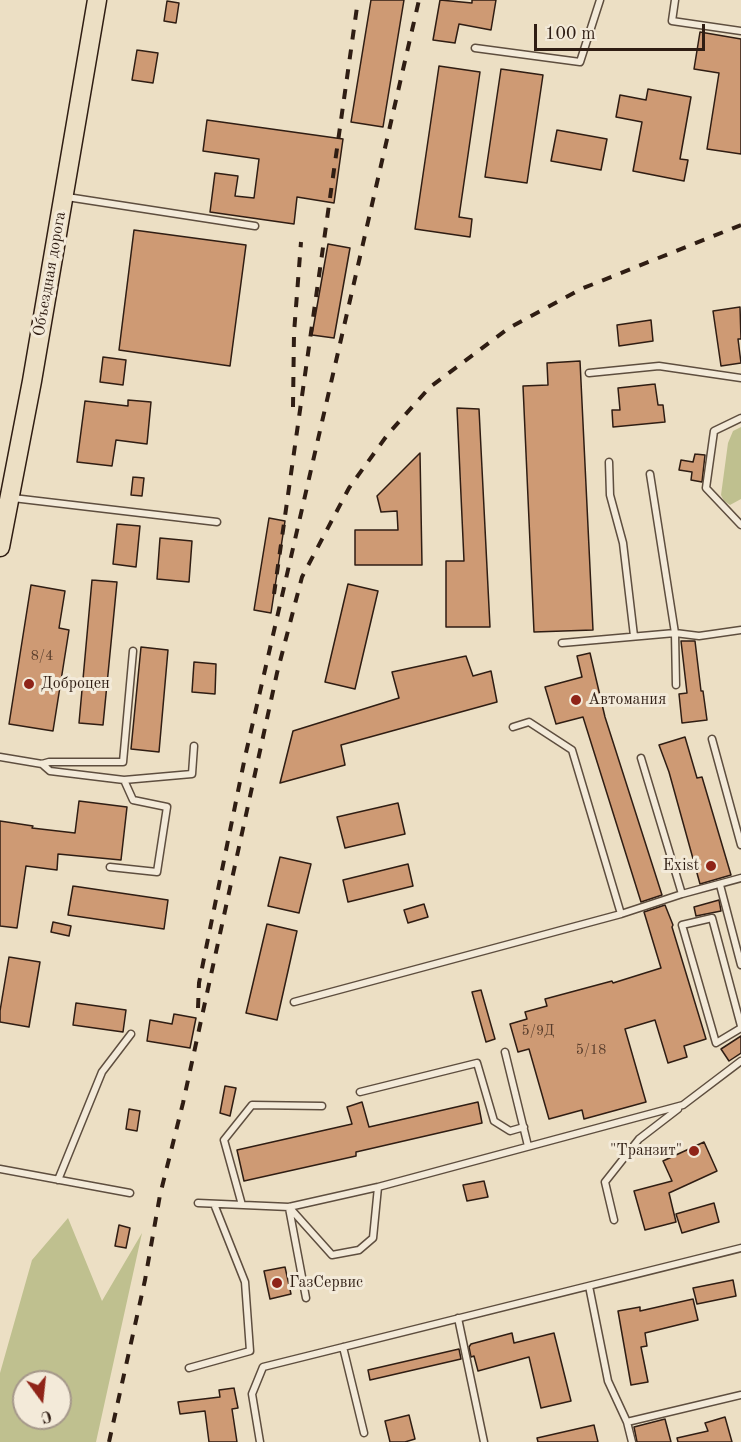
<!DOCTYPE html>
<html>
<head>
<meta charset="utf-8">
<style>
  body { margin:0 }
  #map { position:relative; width:741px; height:1442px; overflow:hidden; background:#ecdfc4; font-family:"Old Standard TT",serif }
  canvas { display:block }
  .north { position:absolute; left:12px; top:1370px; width:60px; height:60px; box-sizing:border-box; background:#f3ead9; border:2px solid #a5988a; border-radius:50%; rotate:165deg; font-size:16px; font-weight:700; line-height:24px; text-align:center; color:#2f1d13 }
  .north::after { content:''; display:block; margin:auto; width:21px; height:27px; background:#8f2418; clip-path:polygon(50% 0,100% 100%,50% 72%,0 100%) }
  .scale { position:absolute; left:534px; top:24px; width:171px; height:27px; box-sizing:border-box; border:3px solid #2f1d13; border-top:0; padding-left:8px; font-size:18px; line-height:21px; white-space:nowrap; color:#2f1d13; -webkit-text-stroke:4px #f3ead9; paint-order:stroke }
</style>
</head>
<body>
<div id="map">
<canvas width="741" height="1442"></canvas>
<div class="north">С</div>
<div class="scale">100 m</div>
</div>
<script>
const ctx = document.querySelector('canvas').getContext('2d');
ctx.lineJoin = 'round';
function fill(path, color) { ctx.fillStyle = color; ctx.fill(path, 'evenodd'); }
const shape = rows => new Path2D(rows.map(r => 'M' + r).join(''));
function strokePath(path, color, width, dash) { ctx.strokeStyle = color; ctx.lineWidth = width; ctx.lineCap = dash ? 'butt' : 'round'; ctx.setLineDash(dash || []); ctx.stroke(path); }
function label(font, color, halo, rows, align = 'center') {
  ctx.font = font + ' "Old Standard TT",serif'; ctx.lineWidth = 6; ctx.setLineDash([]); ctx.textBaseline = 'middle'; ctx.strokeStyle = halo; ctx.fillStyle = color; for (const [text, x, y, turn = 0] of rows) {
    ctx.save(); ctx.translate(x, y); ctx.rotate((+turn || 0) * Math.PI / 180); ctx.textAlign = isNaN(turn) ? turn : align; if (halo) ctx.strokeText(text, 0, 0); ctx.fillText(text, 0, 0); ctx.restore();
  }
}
fill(shape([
  [741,427,741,499,730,505,724,501,721,495,728,443,733,431],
  [68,1218,102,1301,142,1233,96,1442,0,1442,0,1373,32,1260],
  [24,1382,60,1382,60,1418,24,1418]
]), '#bfc08f');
const building = shape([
  [371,0,404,0,383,127,351,122,371,0],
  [440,0,472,3,472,0,496,0,491,30,459,24,455,43,433,40,440,0],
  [167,1,179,3,176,23,164,21,167,1],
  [700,32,741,39,741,154,707,149,719,73,694,69,700,32],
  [137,50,158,53,153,83,132,80,137,50],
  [439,66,480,72,459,217,472,219,470,237,415,229,439,66],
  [501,69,543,75,527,183,485,177,501,69],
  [648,89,691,97,680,159,688,160,684,181,633,171,642,122,616,117,620,95,646,100,648,89],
  [207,120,343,139,334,203,297,197,294,224,210,212,215,173,238,176,235,196,254,198,259,159,203,151,207,120],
  [557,130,607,139,601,170,551,161,557,130],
  [134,230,246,245,230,366,119,350,134,230],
  [328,244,350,248,334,338,312,335,328,244],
  [740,307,741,339,738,339,741,363,721,366,713,311,740,307],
  [651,320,653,341,619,346,617,325,651,320],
  [103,357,126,360,123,385,100,382,103,357],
  [580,361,593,630,534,632,523,386,548,385,547,363,580,361],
  [655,384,658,405,663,405,665,422,613,427,612,410,620,410,618,388,655,384],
  [128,400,151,402,147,444,116,440,112,466,77,462,85,401,128,406,128,400],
  [457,408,479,409,490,627,446,627,446,561,464,561,457,408],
  [420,453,422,565,355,565,355,530,398,530,397,511,381,512,377,496,420,453],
  [695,454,705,455,702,482,691,480,692,472,679,470,681,460,693,462,695,454],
  [133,477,144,478,142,496,131,495,133,477],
  [269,518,285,521,271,613,254,610,269,518],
  [117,524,140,526,136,567,113,564,117,524],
  [160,538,192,541,189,582,157,579,160,538],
  [92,580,117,582,103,725,79,723,92,580],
  [348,584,378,591,355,689,325,682,348,584],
  [31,585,65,591,59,628,69,630,53,731,9,724,31,585],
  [681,641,695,641,701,691,703,691,707,720,682,723,679,694,687,693,681,641],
  [141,647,168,650,159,752,131,749,141,647],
  [590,653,605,717,662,895,641,902,583,717,556,724,545,687,582,677,577,656,590,653],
  [466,656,473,676,491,671,497,702,341,745,345,765,280,783,293,731,399,698,392,672,466,656],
  [194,662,216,664,215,694,192,692,194,662],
  [685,737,697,778,702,777,731,875,700,884,669,772,659,745,685,737],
  [79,801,127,807,121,860,58,854,57,870,26,866,17,928,0,926,0,821,33,826,32,828,75,833,79,801],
  [398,803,405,834,345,848,337,817,398,803],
  [280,857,311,864,299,913,268,906,280,857],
  [408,864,413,886,348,902,343,880,408,864],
  [73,886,168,900,164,929,68,915,73,886],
  [719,900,721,911,696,916,694,907,719,900],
  [424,904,428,917,408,923,404,910,424,904],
  [665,905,673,925,672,927,706,1039,684,1046,687,1057,668,1063,655,1020,625,1029,646,1102,584,1119,582,1110,549,1119,529,1049,518,1052,510,1024,527,1019,525,1012,547,1006,545,999,612,981,613,983,661,968,644,912,665,905],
  [53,922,71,926,69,936,51,932,53,922],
  [267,924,297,931,277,1020,246,1013,267,924],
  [9,957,40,962,29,1027,0,1022,0,1011,9,957],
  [481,990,495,1039,486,1042,472,992,481,990],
  [76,1003,126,1010,123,1032,73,1025,76,1003],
  [174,1014,196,1018,190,1048,147,1041,150,1020,172,1024,174,1014],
  [741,1036,741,1053,729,1061,721,1049,741,1036],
  [225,1086,236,1088,230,1116,220,1113,225,1086],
  [362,1102,369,1127,478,1102,482,1123,356,1152,356,1156,244,1181,237,1150,352,1124,347,1107,362,1102],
  [129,1109,140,1111,137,1131,126,1129,129,1109],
  [704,1142,717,1171,669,1193,676,1222,645,1230,634,1191,672,1181,663,1161,704,1142],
  [484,1181,488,1197,467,1201,463,1185,484,1181],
  [714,1203,719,1222,682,1233,676,1214,714,1203],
  [119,1225,130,1228,126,1248,115,1246,119,1225],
  [285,1267,291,1294,270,1299,264,1271,285,1267],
  [733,1280,736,1296,697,1304,693,1288,733,1280],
  [693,1299,698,1320,645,1333,647,1346,641,1347,648,1382,631,1385,618,1311,640,1307,640,1311,693,1299],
  [512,1333,514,1343,554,1333,571,1401,541,1408,529,1357,478,1371,474,1356,471,1357,469,1347,471,1344,512,1333],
  [459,1349,461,1359,370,1380,368,1370,459,1349],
  [234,1388,238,1408,232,1409,237,1442,209,1442,205,1411,180,1414,178,1402,220,1397,219,1390,234,1388],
  [409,1415,415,1439,405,1442,390,1442,385,1421,409,1415],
  [725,1417,732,1442,678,1442,677,1438,708,1431,705,1423,725,1417],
  [665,1419,671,1442,637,1442,634,1427,665,1419],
  [594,1425,598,1442,538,1442,537,1438,594,1425]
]);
fill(building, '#ce9a74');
strokePath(building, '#2f1d13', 1.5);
const service = shape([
  [675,0,672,21,741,31],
  [475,48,580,62,600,0],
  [67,197,255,226],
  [589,373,659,366,741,378],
  [741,418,714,431,706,488,741,525],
  [609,462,610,495,623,543,634,636],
  [650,474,675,633,676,685],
  [13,498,217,522],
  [562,643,675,633,699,636,741,630],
  [513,727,529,722,572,750,621,914,682,894],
  [712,739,741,845],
  [0,757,42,764,49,762,123,762,133,651],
  [641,758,682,894,741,878],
  [42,764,50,771,124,780,192,774,194,746],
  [110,867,157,872,167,807,133,800,124,780],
  [720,885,741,965],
  [294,1002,621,914],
  [741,1026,712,918,682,925,716,1043,741,1028],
  [505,1052,528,1146],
  [360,1092,477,1063,494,1121,510,1131,524,1127],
  [0,1169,130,1193],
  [58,1180,102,1072,131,1034],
  [198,1203,289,1207,378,1187,683,1105,741,1061],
  [242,1205,224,1140,252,1105,322,1106],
  [289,1207,332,1255,359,1250,373,1238,378,1187],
  [289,1208,306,1298],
  [614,1220,605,1182,639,1139,678,1109],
  [589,1286,608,1381,627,1422,632,1442],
  [458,1318,484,1442],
  [343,1347,364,1433],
  [189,1368,250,1351,245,1282,214,1204],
  [627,1422,741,1395],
  [260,1442,252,1394,263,1367,741,1248]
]);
const primary = shape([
  [0,547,32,381,97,0]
]);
strokePath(service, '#5e4e3f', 9);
strokePath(primary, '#2f1d13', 21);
strokePath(service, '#f3ead9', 6);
strokePath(primary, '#ecdfc4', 18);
strokePath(shape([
  [293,407,294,333,301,242],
  [274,594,358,0],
  [198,1008,199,983,245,757,419,0],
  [109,1442,145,1280,160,1195,183,1103,277,673,302,577,349,488,388,434,430,387,509,328,581,289,741,225]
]), '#2f1d13', 4, [10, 10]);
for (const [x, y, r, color] of [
  [29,684,6,"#8f2418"],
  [576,700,6,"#8f2418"],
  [711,866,6,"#8f2418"],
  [694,1151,6,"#8f2418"],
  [277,1283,6,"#8f2418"]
]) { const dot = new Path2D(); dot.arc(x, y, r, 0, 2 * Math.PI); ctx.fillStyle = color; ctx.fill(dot); strokePath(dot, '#f3ead9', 2); }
label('14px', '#573c2b', null, [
  ["8/4",42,656],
  ["5/9Д",538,1031],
  ["5/18",591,1050]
]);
label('16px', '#2f1d13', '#f3ead9', [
  ["Объездная дорога",50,274,-80]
]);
label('16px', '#2f1d13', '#f3ead9', [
  ["Доброцен",41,684],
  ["Автомания",588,700],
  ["Exist",699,866,"right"],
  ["\"Транзит\"",682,1151,"right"],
  ["ГазСервис",289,1283]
], 'left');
</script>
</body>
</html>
